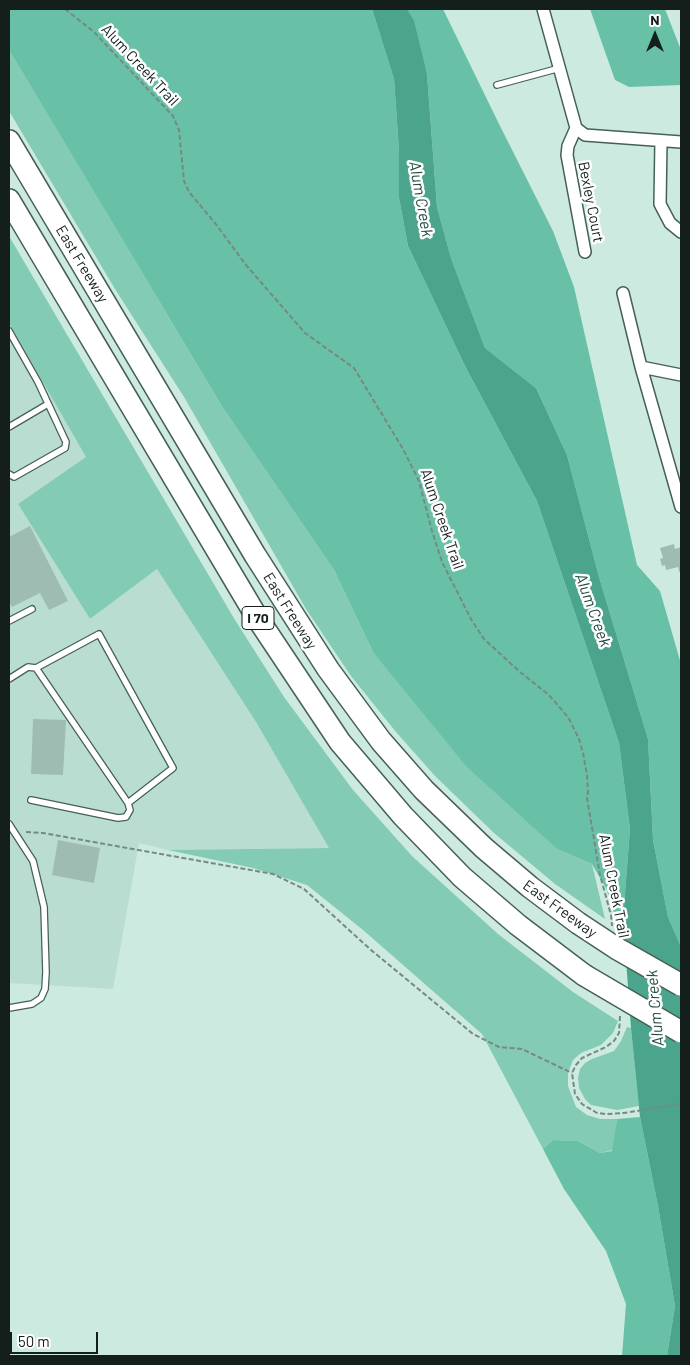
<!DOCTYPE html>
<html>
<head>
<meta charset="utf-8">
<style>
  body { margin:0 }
  #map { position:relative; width:690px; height:1365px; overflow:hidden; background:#cceae0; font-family:Barlow,sans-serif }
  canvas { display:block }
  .frame { position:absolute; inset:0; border:10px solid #141f1b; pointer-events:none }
  .north { position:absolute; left:630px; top:10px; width:50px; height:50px; -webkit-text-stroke:4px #fff; paint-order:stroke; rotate:0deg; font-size:14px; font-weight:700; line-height:20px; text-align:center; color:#141f1b }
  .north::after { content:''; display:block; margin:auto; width:18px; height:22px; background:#141f1b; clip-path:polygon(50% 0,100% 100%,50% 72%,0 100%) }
  .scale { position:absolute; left:10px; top:1332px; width:88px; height:22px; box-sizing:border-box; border:2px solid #141f1b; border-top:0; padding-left:6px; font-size:15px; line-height:18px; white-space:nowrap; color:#141f1b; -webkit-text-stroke:4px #fff; paint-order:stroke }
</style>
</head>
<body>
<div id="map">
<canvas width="690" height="1365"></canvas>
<div class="frame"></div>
<div class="north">N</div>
<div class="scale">50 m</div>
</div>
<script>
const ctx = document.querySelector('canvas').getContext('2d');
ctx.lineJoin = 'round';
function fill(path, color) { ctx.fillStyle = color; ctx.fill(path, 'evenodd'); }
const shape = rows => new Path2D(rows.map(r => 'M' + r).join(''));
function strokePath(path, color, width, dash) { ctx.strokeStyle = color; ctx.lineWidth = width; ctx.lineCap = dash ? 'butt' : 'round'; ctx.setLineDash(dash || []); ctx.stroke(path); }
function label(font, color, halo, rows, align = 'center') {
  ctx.font = font + ' Barlow,sans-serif'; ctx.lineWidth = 5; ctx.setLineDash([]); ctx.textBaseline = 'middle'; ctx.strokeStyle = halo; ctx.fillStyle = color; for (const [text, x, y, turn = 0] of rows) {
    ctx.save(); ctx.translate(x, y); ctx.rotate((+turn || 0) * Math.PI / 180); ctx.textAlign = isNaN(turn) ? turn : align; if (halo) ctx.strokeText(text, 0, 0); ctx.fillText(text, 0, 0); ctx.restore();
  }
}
fill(shape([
  [9,323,87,457,18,504,90,619,157,569,256,722,330,848,168,850,139,843,113,989,9,983]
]), '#b9ded1');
fill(shape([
  [9,50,223,408,334,570,373,652,557,849,592,864,605,919,555,884,494,833,435,776,396,732,351,676,306,609,184,397,115,289,9,111],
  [9,236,235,620,284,697,353,790,412,856,498,934,573,992,618,1021,613,1033,601,1045,581,1053,573,1060,568,1073,568,1086,576,1107,587,1115,600,1119,617,1119,613,1150,600,1153,578,1141,553,1140,543,1149,482,1034,363,930,307,885,253,868,168,850,329,848,256,722,157,569,90,619,18,504,86,457,9,323],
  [627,1027,631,1028,639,1106,617,1110,591,1105,585,1099,579,1088,578,1078,580,1069,585,1063,592,1059,614,1051,621,1041]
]), '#84cbb5');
fill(shape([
  [9,9,372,9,394,79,399,150,399,198,408,246,465,366,537,501,619,743,630,829,623,919,616,919,606,888,592,864,557,849,466,766,373,652,334,570,223,408,9,50],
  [407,9,443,9,499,124,553,231,574,287,637,565,660,591,681,664,681,947,668,917,653,840,648,739,599,577,567,455,536,388,485,348,451,258,437,207,427,74],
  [590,9,665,9,681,50,681,85,629,87,615,80],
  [640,1117,658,1206,675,1306,667,1356,622,1356,626,1304,606,1251,564,1189,543,1149,553,1140,578,1141,600,1153,612,1151,617,1119]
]), '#68c1a7');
fill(shape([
  [372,9,407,9,414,21,427,74,437,207,451,258,485,348,536,388,567,455,599,577,648,739,653,840,668,917,681,947,681,1356,667,1356,675,1306,658,1206,640,1117,631,1028,623,919,630,829,619,743,537,501,465,366,408,246,399,198,399,150,394,79]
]), '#4ba48c');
fill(shape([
  [30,526,68,601,49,610,40,593,12,607,9,601,9,537],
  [674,544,675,549,681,547,681,571,679,572,678,567,666,570,665,565,662,566,660,559,663,558,660,548],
  [33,719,66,720,63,775,31,774],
  [58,840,100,848,94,883,52,875]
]), '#9fbcb2');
const service = shape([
  [497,85,560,68],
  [9,331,38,382,66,442,65,448,14,477,9,474],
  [9,427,48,404],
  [9,621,32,609],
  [36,668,99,634,173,768,128,803],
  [9,679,28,667,36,668,128,803,130,810,126,817,118,818,31,800],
  [9,824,33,861,44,907,46,972,45,989,41,998,32,1004,9,1008]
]);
const minor = shape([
  [543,9,576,128,585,135,681,142],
  [576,128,568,146,567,155,585,252],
  [661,141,660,204,670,223,681,232],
  [623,293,641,367,681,507],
  [641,367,681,375]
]);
const motorway = shape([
  [9,141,255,555,328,669,381,741,424,790,484,848,530,887,578,923],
  [9,200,258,619,340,742,403,816,462,877,518,925,584,975]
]);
strokePath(service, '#466057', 8);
strokePath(minor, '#466057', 14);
strokePath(motorway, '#466057', 24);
strokePath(shape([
  [65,9,94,32,173,116,179,130,184,181,189,192,215,223,246,265,305,333,354,368,403,449,419,481,432,531,442,562,471,619,484,639,520,672,549,695,568,717,579,739,583,753,587,775,588,792,587,798,600,875,611,915,612,926],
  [26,832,43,833,273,874,304,889,371,950,473,1034,499,1047,522,1049,572,1073],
  [620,1016,619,1033,614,1041,606,1047,582,1058,576,1065,572,1073,575,1094,582,1104,597,1113,606,1114,624,1113,681,1104]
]), '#758a82', 2, [5, 2.5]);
strokePath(service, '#fff', 5.5);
strokePath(minor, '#fff', 11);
strokePath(motorway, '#fff', 21);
const motorwayBridge = shape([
  [578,923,616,948,681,985],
  [584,975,681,1032]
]);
strokePath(motorwayBridge, '#466057', 24, []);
strokePath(motorwayBridge, '#fff', 21);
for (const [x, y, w] of [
  [258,618,32]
]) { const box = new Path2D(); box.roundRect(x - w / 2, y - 11.5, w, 23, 4); ctx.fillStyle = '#fff'; ctx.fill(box); strokePath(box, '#141f1b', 1); }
label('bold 14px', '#141f1b', null, [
  ["I 70",258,618]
]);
label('15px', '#141f1b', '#fff', [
  ["Alum Creek Trail",140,65,47],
  ["Bexley Court",591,202,79],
  ["East Freeway",82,264,59],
  ["Alum Creek Trail",442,519,71],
  ["East Freeway",290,611,58],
  ["Alum Creek Trail",614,886,79],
  ["East Freeway",560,909,36]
]);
label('italic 16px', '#224a3f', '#fff', [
  ["Alum Creek",421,199,80],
  ["Alum Creek",593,610,70],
  ["Alum Creek",655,1008,-95]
]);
</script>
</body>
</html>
